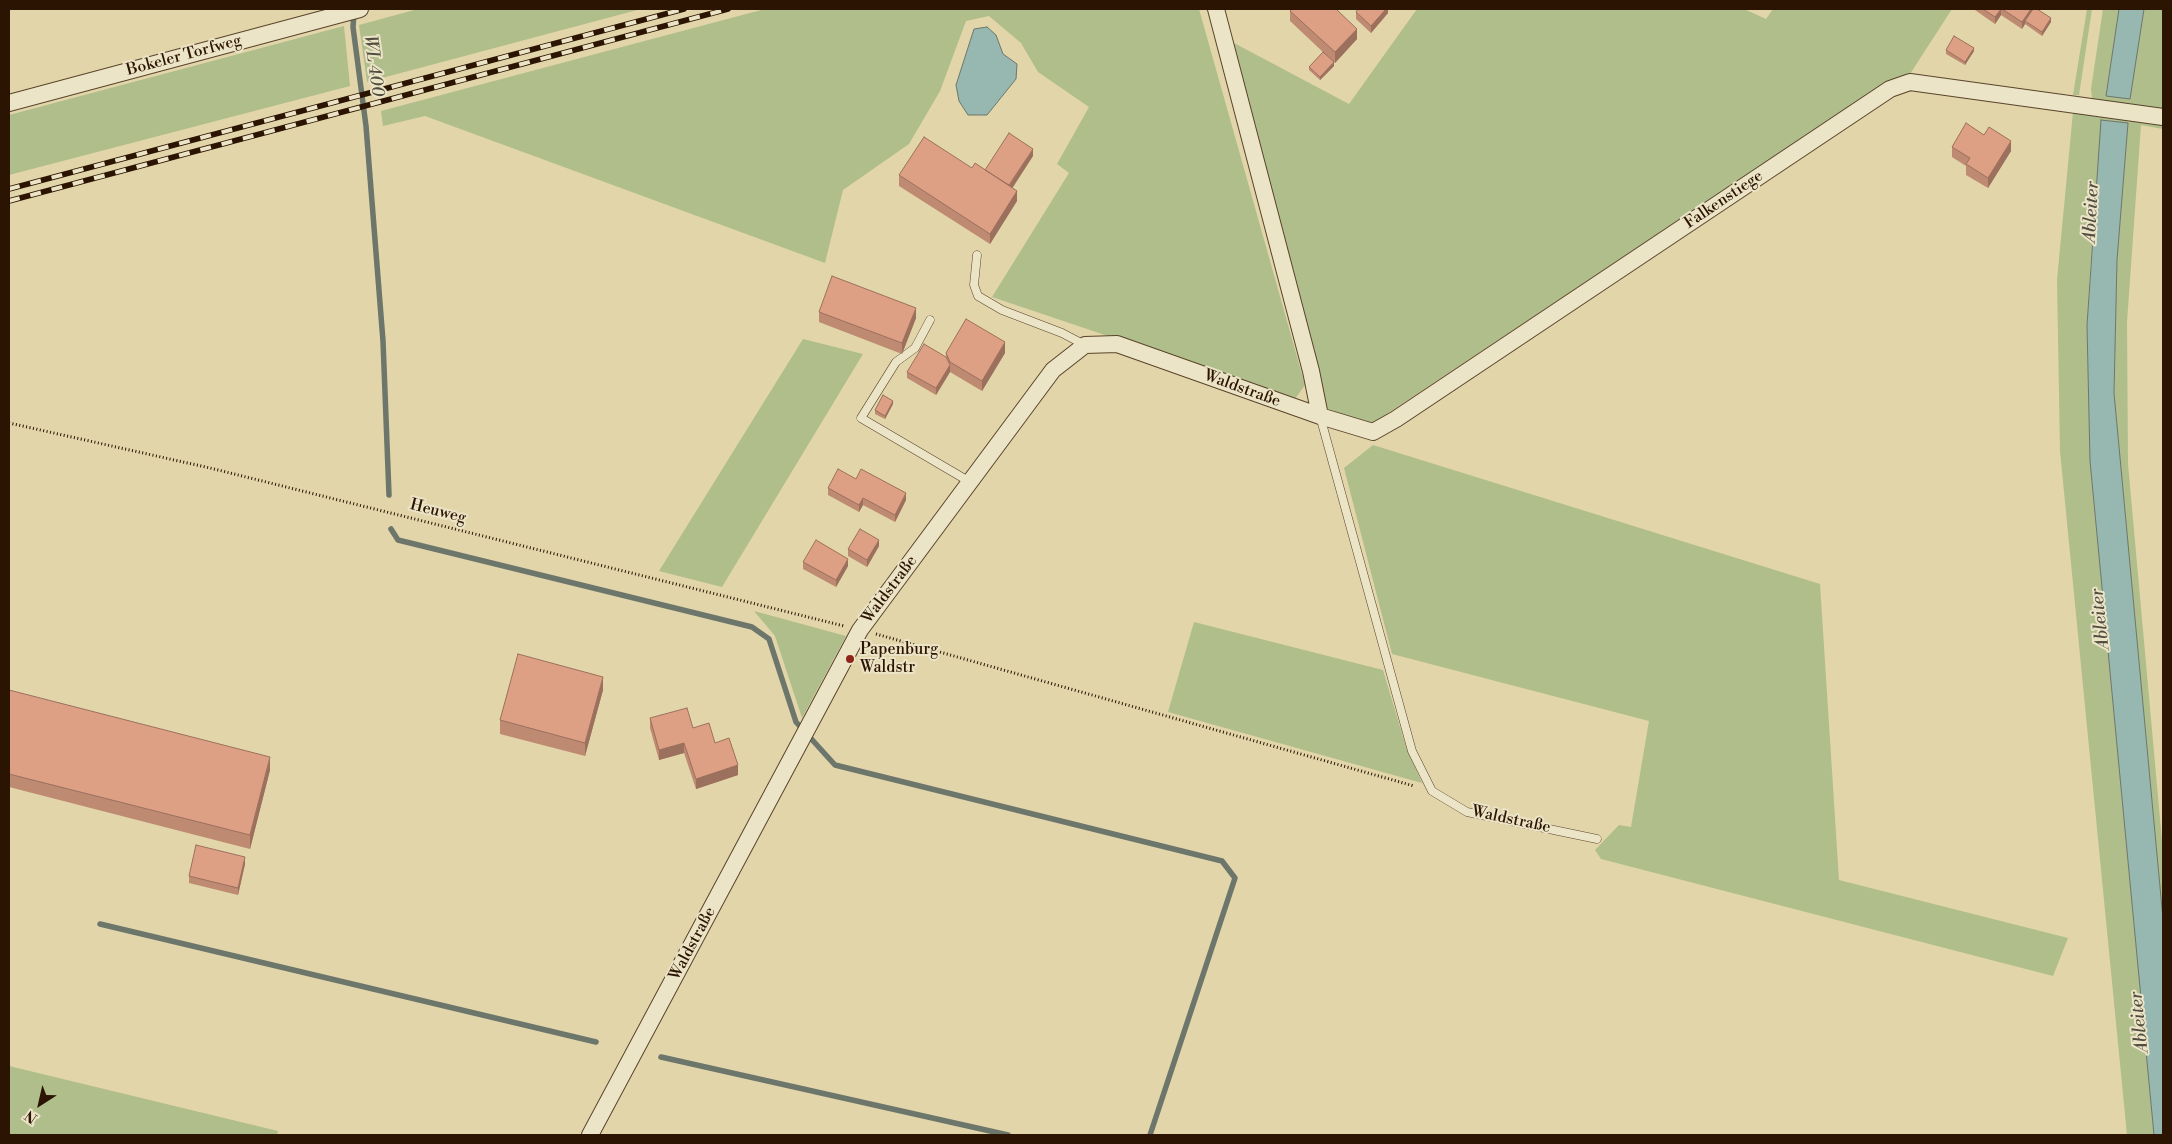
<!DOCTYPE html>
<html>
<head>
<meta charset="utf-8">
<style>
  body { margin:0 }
  #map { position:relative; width:2172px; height:1144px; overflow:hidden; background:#e2d5a9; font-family:"Libre Bodoni",serif }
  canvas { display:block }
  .frame { position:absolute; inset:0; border:10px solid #2b1401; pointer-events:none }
  .north { position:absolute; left:15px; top:1079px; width:50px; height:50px; -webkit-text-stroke:4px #ece4c7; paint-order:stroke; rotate:215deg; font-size:14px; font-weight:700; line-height:20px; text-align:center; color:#2b1401 }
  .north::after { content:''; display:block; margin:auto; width:18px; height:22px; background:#2b1401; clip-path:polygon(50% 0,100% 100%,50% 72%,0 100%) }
</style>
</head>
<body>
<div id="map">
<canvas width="2172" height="1144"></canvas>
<div class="frame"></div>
<div class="north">N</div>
</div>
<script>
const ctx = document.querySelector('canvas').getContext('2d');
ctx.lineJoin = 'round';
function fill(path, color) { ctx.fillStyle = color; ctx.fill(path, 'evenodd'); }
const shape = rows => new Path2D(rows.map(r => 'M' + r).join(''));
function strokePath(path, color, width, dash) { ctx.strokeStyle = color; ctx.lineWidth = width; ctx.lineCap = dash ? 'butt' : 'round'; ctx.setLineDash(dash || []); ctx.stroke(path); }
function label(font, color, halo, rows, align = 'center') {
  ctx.font = font + ' "Libre Bodoni",serif'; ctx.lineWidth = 4; ctx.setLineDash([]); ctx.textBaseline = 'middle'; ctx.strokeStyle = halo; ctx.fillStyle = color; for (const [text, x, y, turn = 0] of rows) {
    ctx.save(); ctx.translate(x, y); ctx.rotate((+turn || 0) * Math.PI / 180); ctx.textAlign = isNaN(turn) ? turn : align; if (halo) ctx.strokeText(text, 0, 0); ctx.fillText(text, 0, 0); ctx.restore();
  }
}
fill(shape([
  [418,9,641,9,367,82,359,25],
  [765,9,1199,9,1305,385,1295,399,992,297,1069,173,1057,164,1089,107,1038,72,1021,43,989,16,966,21,940,91,909,144,843,190,825,263,425,116,383,126,381,111],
  [1417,9,1744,9,1766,19,1773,9,1952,9,1910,74,1887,82,1370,425,1326,408,1234,43,1349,104],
  [2087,9,2092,9,2079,95,2073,95],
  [2103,9,2119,9,2106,95,2130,99,2144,9,2163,9,2163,112,2098,103,2092,98,2091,89],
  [344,26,350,86,9,175,9,115],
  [2073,112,2163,121,2163,129,2141,125,2127,322,2128,464,2163,852,2163,919,2114,393,2117,260,2128,124,2102,120,2090,272,2087,325,2090,461,2154,1135,2127,1135,2060,451,2057,280],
  [803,339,863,354,722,587,659,571],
  [1373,445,1820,584,1839,880,2068,938,2053,976,1601,859,1595,850,1619,825,1631,827,1649,721,1392,654,1344,468],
  [754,611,846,636,802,718,775,636],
  [1194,622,1383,670,1406,747,1422,783,1168,712],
  [9,1066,278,1131,277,1135,9,1135]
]), '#afbe8b');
const water = shape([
  [2119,9,2144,9,2130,99,2106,96,2119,9],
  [987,27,996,35,1003,54,1017,64,1016,79,987,115,968,115,959,101,956,85,974,29,987,27],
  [2101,120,2128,123,2117,260,2114,393,2163,919,2163,1135,2154,1135,2090,461,2087,325,2101,120]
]);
fill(water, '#97b7b1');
strokePath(water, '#6c766b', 1);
strokePath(shape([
  [354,13,353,27,366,126,383,341,389,495],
  [391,529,398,540,752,627,769,639,796,722,835,765,1222,861,1235,878,1150,1135],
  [100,924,596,1042],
  [661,1057,1008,1135]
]), '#6c766b', 5.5);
const service = shape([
  [977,255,974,285,978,296,1002,310,1062,333,1085,345],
  [930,320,915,348,896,362,861,418,970,482],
  [1320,416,1412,751,1432,791,1467,812,1597,839]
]);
const minor = shape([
  [1216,9,1311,371,1320,416],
  [9,103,360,9],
  [590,1135,860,630,1053,370,1085,345,1117,344,1320,416,1373,432,1396,419,1890,89,1910,82,2163,117]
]);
strokePath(service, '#59442b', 9);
strokePath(minor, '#59442b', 18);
strokePath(shape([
  [9,423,210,468,844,626],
  [876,634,1414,786]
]), '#2b1401', 3, [1, 2.5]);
strokePath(service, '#ece4c7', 8);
strokePath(minor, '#ece4c7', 16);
const rail = shape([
  [9,189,684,9],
  [9,201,728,9]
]);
strokePath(rail, '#2b1401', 5.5);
strokePath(rail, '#ece4c7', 4, [11]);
fill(shape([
  [1388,9,1388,13,1371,33,1356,19,1356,12],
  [1975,9,2037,9,2051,22,2042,36,2025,24,2022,29,2001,15,1995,24,1975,10],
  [1290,11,1357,39,1335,63,1325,54,1334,66,1320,80,1309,70,1309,67,1323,52,1290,21],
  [1946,50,1974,51,1965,65,1946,54],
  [1952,147,2011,151,1988,188,1966,175,1966,166,1952,157],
  [1033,156,1012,187,1017,201,990,244,899,186,899,175,972,168,985,170],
  [819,312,916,318,902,354,819,322],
  [946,353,1005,353,982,391,950,372,936,395,907,378,907,372,946,357],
  [893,404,885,419,875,414,875,410],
  [856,479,906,500,895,522,863,505,859,512,828,495,828,488],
  [879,546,867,567,848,556,848,549],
  [803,562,848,566,836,587,803,569],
  [9,690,270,770,250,849,9,787],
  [603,690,585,756,500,734,500,720],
  [650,718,693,728,715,743,738,775,696,789,684,753,659,760,650,728],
  [245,864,238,895,189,883,189,876]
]), '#be8a72');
fill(shape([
  [1386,9,1388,9,1388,13,1371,33,1371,26],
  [2001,9,2001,15,1995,24,1995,17],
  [2031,9,2035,9,2025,21,2025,24,2022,29,2022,22],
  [2051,18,2051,22,2042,36,2042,32],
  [1357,29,1357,39,1335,63,1335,52],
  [1974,48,1974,51,1965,65,1965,62],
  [1334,62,1334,66,1320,80,1320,77],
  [2011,141,2011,151,1988,188,1988,178],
  [1033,149,1033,156,1008,195,1008,188],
  [1017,191,1017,201,990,244,990,234],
  [916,308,916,318,902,354,902,343],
  [1005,342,1005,353,982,391,982,381],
  [950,365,950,372,936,395,936,388],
  [893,401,893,404,885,419,885,416],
  [906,493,906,500,895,522,895,515],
  [863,498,863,505,859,512,859,505],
  [879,540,879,546,867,567,867,560],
  [848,559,848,566,836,587,836,580],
  [603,677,603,690,585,756,585,743],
  [684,743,684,753,659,760,659,750],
  [270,757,270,770,250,849,250,835],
  [738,765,738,775,696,789,696,779],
  [245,857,245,864,238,895,238,888]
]), '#9b705d');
const building = shape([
  [1292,9,1336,9,1357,29,1335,52,1290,11,1292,9],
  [1358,9,1386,9,1371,26,1356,12,1358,9],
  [1983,9,2001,9,1995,17,1983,9],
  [2002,9,2031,9,2022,22,2002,9],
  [2033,9,2037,9,2051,18,2042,32,2025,21,2033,9],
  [1954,36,1974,48,1965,62,1946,50,1954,36],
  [1323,52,1334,62,1320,77,1309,67,1323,52],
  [1966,123,1984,135,1989,127,2011,141,1988,178,1966,164,1970,158,1952,147,1966,123],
  [1009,133,1033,149,1009,185,985,170,1009,133],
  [924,137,972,168,975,163,1017,191,990,234,899,175,924,137],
  [832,276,916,308,902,343,819,312,832,276],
  [966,319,1005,342,982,381,950,362,946,353,966,319],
  [924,344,946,357,950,365,936,388,907,372,924,344],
  [883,395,893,401,885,416,875,410,883,395],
  [838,469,856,479,861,469,906,493,895,515,863,498,859,505,828,488,838,469],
  [860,529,879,540,867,560,848,549,860,529],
  [816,540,848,559,836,580,803,562,816,540],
  [518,654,603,677,585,743,500,720,518,654],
  [9,690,270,757,250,835,9,774,9,690],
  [687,708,693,728,709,723,715,743,729,738,738,765,696,779,684,743,659,750,650,718,687,708],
  [196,845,245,857,238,888,189,876,196,845]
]);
fill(building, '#dda085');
strokePath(building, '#9b705d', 1);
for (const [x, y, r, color] of [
  [850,659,5,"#8f2418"]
]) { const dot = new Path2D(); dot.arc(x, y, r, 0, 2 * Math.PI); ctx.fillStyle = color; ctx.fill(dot); strokePath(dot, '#ece4c7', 2); }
label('16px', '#2b1401', '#ece4c7', [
  ["Bokeler Torfweg",184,56,-15],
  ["Falkenstiege",1724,200,-34],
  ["Waldstraße",1242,389,20],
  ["Heuweg",438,512,14],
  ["Waldstraße",890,590,-53],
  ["Waldstraße",1511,820,12],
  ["Waldstraße",693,944,-62]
]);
label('16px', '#2b1401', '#ece4c7', [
  ["Papenburg",860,650],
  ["Waldstr",860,668]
], 'left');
label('italic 18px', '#514d3f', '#ece4c7', [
  ["WL 400",373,66,82],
  ["Ableiter",2092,212,-87],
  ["Ableiter",2101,619,-96],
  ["Ableiter",2140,1022,-96]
]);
</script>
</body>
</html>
